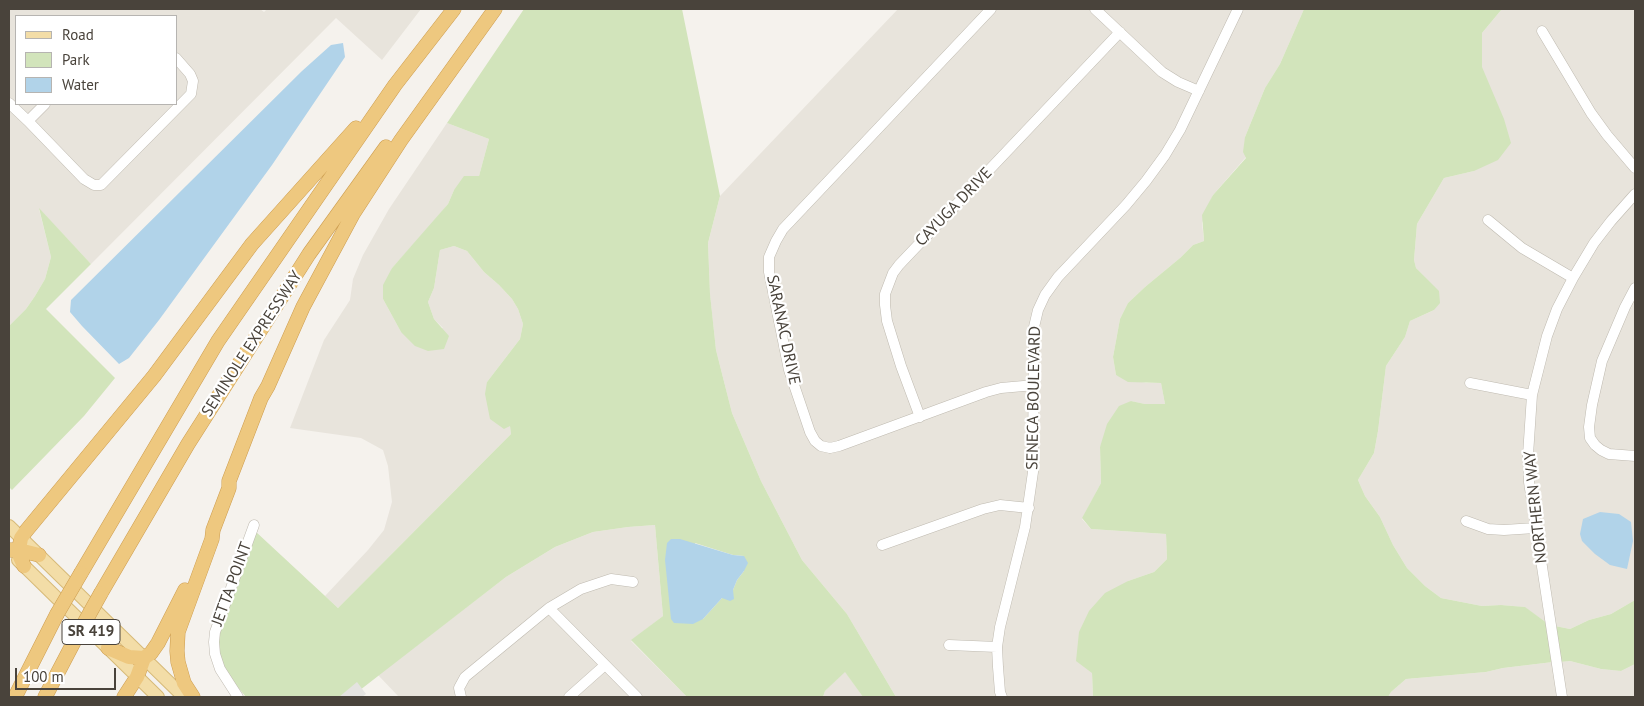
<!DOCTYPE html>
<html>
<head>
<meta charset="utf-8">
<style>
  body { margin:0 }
  #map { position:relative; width:1644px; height:706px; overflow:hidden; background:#f5f2ed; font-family:"PT Sans",sans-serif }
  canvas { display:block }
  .frame { position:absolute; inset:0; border:10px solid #49433b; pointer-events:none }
  .legend { position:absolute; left:15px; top:15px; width:162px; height:90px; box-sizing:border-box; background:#fff; border:1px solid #b6b4b1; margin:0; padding:6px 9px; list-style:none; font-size:15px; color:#49433b }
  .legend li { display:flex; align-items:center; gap:10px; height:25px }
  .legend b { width:25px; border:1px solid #b6b4b1 }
  .scale { position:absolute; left:15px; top:668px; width:101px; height:22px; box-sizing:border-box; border:2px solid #49433b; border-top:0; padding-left:6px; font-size:15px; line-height:18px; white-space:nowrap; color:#49433b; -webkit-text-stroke:4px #fff; paint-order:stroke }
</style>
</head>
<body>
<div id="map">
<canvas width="1644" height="706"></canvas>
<div class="frame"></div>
<ul class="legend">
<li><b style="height:6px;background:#f3dda7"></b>Road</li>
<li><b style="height:14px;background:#d2e4bb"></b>Park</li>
<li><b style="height:14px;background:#b1d3e9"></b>Water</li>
</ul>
<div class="scale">100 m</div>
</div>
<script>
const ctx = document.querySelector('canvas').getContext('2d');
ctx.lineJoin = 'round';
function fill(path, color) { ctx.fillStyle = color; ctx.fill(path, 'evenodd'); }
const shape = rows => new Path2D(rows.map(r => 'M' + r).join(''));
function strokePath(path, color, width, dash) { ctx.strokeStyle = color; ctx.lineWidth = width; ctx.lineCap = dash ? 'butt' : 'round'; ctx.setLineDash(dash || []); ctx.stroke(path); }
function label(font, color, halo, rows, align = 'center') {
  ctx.font = font + ' "PT Sans",sans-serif'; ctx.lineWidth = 4.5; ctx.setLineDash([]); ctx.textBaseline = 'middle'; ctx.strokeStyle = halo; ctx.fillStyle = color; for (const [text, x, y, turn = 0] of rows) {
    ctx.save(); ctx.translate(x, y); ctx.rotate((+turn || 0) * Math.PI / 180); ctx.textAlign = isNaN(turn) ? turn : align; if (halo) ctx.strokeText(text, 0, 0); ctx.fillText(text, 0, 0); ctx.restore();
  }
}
fill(shape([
  [9,9,260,9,264,12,267,9,421,9,382,60,336,18,91,264,39,209,51,257,45,279,35,296,26,309,9,326,9,108,91,188,186,105,192,71,176,52,176,16,16,16,16,104,40,104,28,116,9,98],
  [898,9,987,9,781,226,766,256,785,371,819,449,987,395,1031,389,1031,437,1026,504,1001,501,878,543,880,550,984,512,1000,509,1024,511,994,643,946,641,945,648,994,651,998,697,896,697,847,614,802,560,761,481,732,413,716,350,710,295,708,243,720,196],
  [996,9,1090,9,1114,33,896,263,882,294,915,415,830,444,823,443,813,430,792,368,773,271,773,257,786,231],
  [1101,9,1234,9,1197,86,1165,69],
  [1242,9,1304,9,1280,64,1265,88,1245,137,1246,157,1213,195,1202,223,1204,241,1193,245,1180,258,1145,287,1128,303,1120,319,1113,357,1116,375,1146,383,1161,383,1165,404,1145,404,1131,401,1100,447,1101,483,1082,519,1091,529,1166,534,1167,559,1154,572,1128,581,1092,673,1093,697,1007,697,1004,690,1001,647,1004,627,1037,472,1038,326,1041,311,1048,297,1061,279,1149,183],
  [1502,9,1635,9,1635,162,1594,111,1543,26,1537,31,1588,116,1619,157,1635,174,1635,190,1572,273,1524,245,1488,215,1483,221,1519,252,1568,280,1529,390,1468,379,1465,386,1528,398,1531,525,1489,525,1465,516,1461,523,1487,533,1532,532,1547,623,1524,607,1501,605,1482,606,1441,598,1425,586,1407,568,1393,545,1380,517,1365,496,1358,480,1374,453,1378,431,1386,366,1405,337,1410,321,1434,310,1438,291,1416,268,1414,260,1417,224,1444,178,1474,171,1482,67,1482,33],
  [1119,37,1194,93,1177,129,1144,179,1042,294,1031,382,922,412,904,365,891,320,889,294,896,275],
  [176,64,189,82,187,92,181,100,100,181,95,181,87,176,33,121,49,104,176,104],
  [447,123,489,139,479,176,454,190,448,204,433,223,392,268,383,299,401,332,443,328,434,319,428,302,434,288,440,250,454,246,467,251,484,272,499,285,512,299,518,309,523,324,520,339,487,382,510,426,511,434,338,608,325,596,368,550,384,530,392,502,388,466,383,450,361,438,290,428,324,340,350,300,353,279,363,255,389,209],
  [1635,199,1635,282,1621,306,1587,440,1635,460,1635,600,1611,614,1589,620,1570,629,1555,626,1533,481,1532,454,1536,395,1551,336,1561,310,1597,245],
  [1635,295,1635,452,1611,450,1603,447,1593,436,1592,426,1606,362],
  [655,525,663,616,631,641,687,697,643,697,555,609,583,593,611,583,635,586,637,579,612,576,581,586,463,675,457,697,399,697,378,675,506,577,555,547,593,532,628,527],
  [548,613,599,665,564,697,466,697,463,688,468,680],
  [1570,661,1601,669,1621,671,1635,664,1635,697,1565,697,1560,662],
  [1553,662,1558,697,1388,697,1391,692,1406,679,1486,672,1503,668],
  [604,670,632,697,574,697],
  [845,671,863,697,823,697,825,691]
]), '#e8e4dc');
fill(shape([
  [524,9,682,9,720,196,708,243,710,294,716,350,732,413,761,481,802,560,847,614,896,697,863,697,845,672,825,691,823,697,687,697,631,640,663,616,655,525,628,527,593,532,555,547,506,577,351,697,246,697,230,678,224,667,218,653,218,633,255,531,338,608,511,434,510,426,504,429,490,419,485,394,487,382,520,339,523,324,518,309,512,299,499,285,484,272,467,251,454,246,440,250,434,288,428,302,434,319,449,336,444,349,428,351,415,346,401,332,383,299,383,285,392,268,448,204,454,190,464,176,479,176,489,139,447,123],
  [695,543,733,555,744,556,744,571,737,580,733,590,722,598,703,619],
  [1304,9,1502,9,1482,33,1482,67,1504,119,1511,143,1498,160,1474,171,1444,178,1417,224,1414,260,1416,268,1439,291,1440,303,1434,310,1410,321,1405,337,1386,366,1378,431,1374,453,1358,480,1365,496,1380,517,1393,545,1407,568,1425,586,1441,598,1482,606,1501,605,1525,607,1547,623,1553,662,1503,668,1486,672,1406,679,1391,692,1388,697,1093,697,1092,673,1076,661,1079,632,1089,611,1105,593,1128,581,1154,572,1167,559,1166,534,1091,529,1082,518,1101,483,1100,447,1107,424,1119,406,1131,401,1145,404,1165,404,1161,383,1128,382,1116,375,1113,357,1120,319,1128,303,1145,287,1180,258,1193,245,1204,241,1202,215,1213,195,1246,158,1243,152,1245,137,1265,88,1280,64],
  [39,208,91,264,46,309,115,378,84,416,12,490,9,487,9,326,26,309,35,296,45,279,51,257],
  [1635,600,1635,664,1621,671,1601,669,1570,661,1560,662,1555,626,1570,629,1589,620,1611,614]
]), '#d2e4bb');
fill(shape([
  [357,682,366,694,362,697,339,697]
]), '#e4e3e0');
fill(shape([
  [343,43,345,57,272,165,159,320,129,358,119,364,82,326,70,312,71,300,302,71,331,45],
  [1600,512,1619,514,1631,522,1633,541,1627,569,1610,565,1595,554,1582,541,1580,534,1583,519],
  [671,539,680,539,733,555,744,556,748,563,744,571,737,580,733,590,734,599,730,601,722,598,703,619,693,624,674,623,671,619,665,560,667,543]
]), '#b1d3e9');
const minor = shape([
  [991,9,783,229,776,241,769,257,769,272,789,370,810,432,815,441,821,446,830,448,839,446,986,392,1001,388,1035,385],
  [1095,9,1162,72,1178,82,1199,91],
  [1542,31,1591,113,1607,135,1635,168],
  [9,103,28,121],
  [45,104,28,121,84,179,94,185,101,185,191,94,193,81,190,74,176,58],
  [1488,220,1522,248,1573,278],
  [1635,288,1625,307,1602,361,1592,405,1589,427,1590,438,1595,445,1601,450,1609,454,1635,456],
  [1470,383,1532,395],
  [920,417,901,366,887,321,885,305,885,294,893,273,899,265,1120,32],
  [1466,521,1488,529,1504,530,1535,528],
  [882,545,983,509,1000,505,1029,508],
  [549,608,637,697],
  [949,645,997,647],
  [238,697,220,669,215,654,214,642,215,632,254,525],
  [461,697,459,688,465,677,549,608,581,589,611,579,633,582],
  [569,697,605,665],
  [1002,697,1000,692,998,667,997,647,1000,627,1025,527,1033,472,1034,327,1038,310,1045,295,1058,277,1126,205,1146,181,1165,155,1180,130,1238,9],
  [1562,697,1529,482,1528,455,1532,395,1547,336,1557,309,1573,278,1594,243,1611,221,1635,194]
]);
const major = shape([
  [9,526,184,697],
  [18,560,158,697]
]);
const highway = shape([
  [9,550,19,550,39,555],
  [24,566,20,557,19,550,21,538,26,531,154,376,252,244,356,128],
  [81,573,218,341,395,85,454,9],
  [101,593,188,444,309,254,386,147],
  [108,648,129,657,144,658],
  [15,697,57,614],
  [45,697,77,636],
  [124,697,137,677,144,658,151,653,158,643,185,590],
  [193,697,184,683,178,662,177,651,178,632,212,539,213,530,229,488,229,481,261,398,268,386,303,307,353,214,401,140,495,9]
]);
strokePath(minor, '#bfbab0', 11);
strokePath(major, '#d7ba78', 14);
strokePath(highway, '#cd9d4f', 15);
strokePath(minor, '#fff', 10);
strokePath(major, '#f3dda7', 12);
strokePath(highway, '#eec87f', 14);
const highwayBridge = shape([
  [57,614,81,573],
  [77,636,101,593]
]);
strokePath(highwayBridge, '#cd9d4f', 15, []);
strokePath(highwayBridge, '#eec87f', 14);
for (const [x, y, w] of [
  [91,632,58]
]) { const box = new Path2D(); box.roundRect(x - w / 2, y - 12.5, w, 25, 4); ctx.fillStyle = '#fff'; ctx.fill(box); strokePath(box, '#49433b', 1); }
label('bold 15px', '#49433b', null, [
  ["SR 419",91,632]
]);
label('16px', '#49433b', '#fff', [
  ["CAYUGA DRIVE",954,207,-46],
  ["SARANAC DRIVE",783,330,78],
  ["SEMINOLE EXPRESSWAY",252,344,-57],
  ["SENECA BOULEVARD",1034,398,-89],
  ["NORTHERN WAY",1536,507,-96],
  ["JETTA POINT",232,584,-70]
]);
</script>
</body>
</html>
